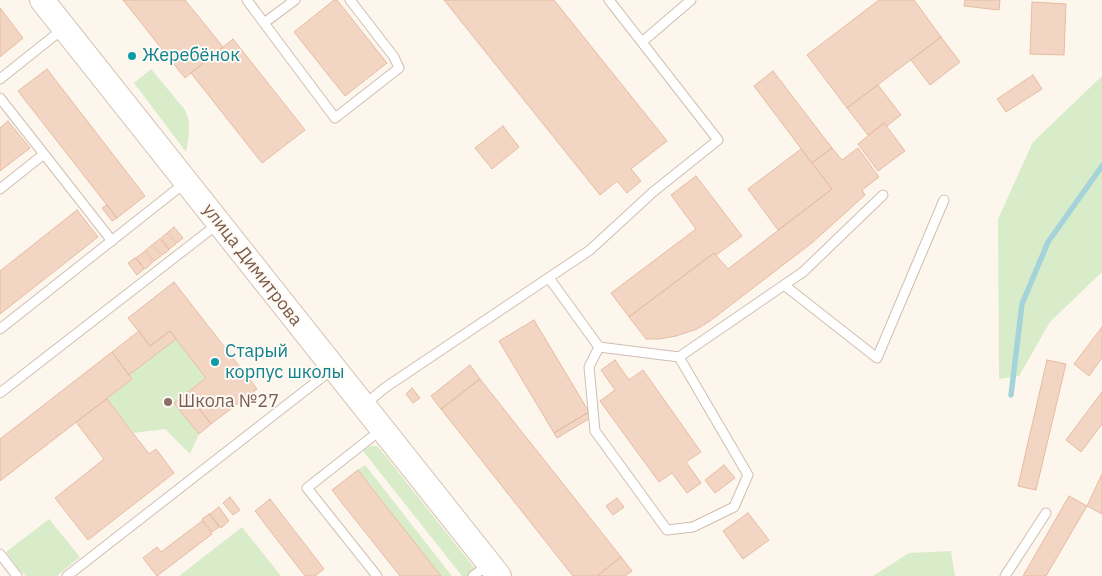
<!DOCTYPE html>
<html>
<head>
<meta charset="utf-8">
<style>
  body { margin:0 }
  canvas { display:block; background:#fdf6ec }
</style>
</head>
<body>
<canvas width="1102" height="576"></canvas>
<script>
const ctx = document.querySelector('canvas').getContext('2d');
ctx.lineJoin = 'round';
function fill(path, color) { ctx.fillStyle = color; ctx.fill(path, 'evenodd'); }
const shape = rows => new Path2D(rows.map(r => 'M' + r).join(''));
function strokePath(path, color, width, dash) { ctx.strokeStyle = color; ctx.lineWidth = width; ctx.lineCap = dash ? 'butt' : 'round'; ctx.setLineDash(dash || []); ctx.stroke(path); }
function label(font, color, halo, rows, align = 'center') {
  ctx.font = font + ' "IBM Plex Sans",sans-serif'; ctx.lineWidth = 4; ctx.setLineDash([]); ctx.textBaseline = 'middle'; ctx.strokeStyle = halo; ctx.fillStyle = color; for (const [text, x, y, turn = 0] of rows) {
    ctx.save(); ctx.translate(x, y); ctx.rotate((+turn || 0) * Math.PI / 180); ctx.textAlign = isNaN(turn) ? turn : align; if (halo) ctx.strokeText(text, 0, 0); ctx.fillText(text, 0, 0); ctx.restore();
  }
}
fill(shape([
  [151,69,185,110,189,121,189,135,186,152,134,83],
  [1102,76,1102,272,1050,322,1019,376,999,379,998,219,1033,142],
  [176,339,206,378,174,403,199,434,190,454,165,429,134,433,107,399,132,379,129,375],
  [370,446,377,446,380,449,476,570,468,576,462,576,363,451],
  [365,465,452,576,441,576,358,470],
  [49,519,80,557,57,576,26,576,20,571,6,552],
  [242,527,281,576,179,576],
  [951,551,955,576,873,576,909,553]
]), '#d8ecc9');
strokePath(shape([
  [1011,395,1022,304,1048,242,1102,166]
]), '#a5d3da', 5.5);
const building = shape([
  [123,0,185,0,223,47,185,78,123,0],
  [334,0,337,0,387,63,345,96,294,32,334,0],
  [444,0,554,0,667,141,631,169,641,181,627,193,617,181,600,195,444,0],
  [879,0,914,0,941,37,847,108,807,55,879,0],
  [965,0,1000,0,999,10,964,6,965,0],
  [1032,2,1066,4,1064,55,1030,54,1032,2],
  [0,8,23,38,0,57,0,8],
  [941,37,960,62,930,85,911,60,941,37],
  [233,39,305,130,262,163,191,73,233,39],
  [47,69,145,196,117,218,18,91,47,69],
  [773,71,832,148,812,163,754,86,773,71],
  [1033,75,1042,89,1006,112,997,99,1033,75],
  [878,85,901,115,887,126,884,123,868,135,847,108,878,85],
  [8,121,30,148,0,171,0,128,8,121],
  [884,123,905,151,878,171,858,144,884,123],
  [503,126,519,147,492,169,475,148,503,126],
  [832,148,842,160,858,148,879,177,862,190,865,195,813,242,710,321,697,329,676,336,659,339,646,339,629,317,714,253,728,269,832,189,812,163,832,148],
  [801,149,832,189,778,230,748,189,801,149],
  [696,176,742,236,716,255,714,253,629,317,611,293,696,229,671,195,696,176],
  [107,205,117,218,112,221,102,208,107,205],
  [77,210,98,237,0,314,0,271,77,210],
  [174,227,183,238,177,243,168,232,174,227],
  [167,233,176,244,169,249,161,238,167,233],
  [160,239,169,250,162,255,153,244,160,239],
  [152,245,161,256,154,261,146,250,152,245],
  [145,251,153,262,145,269,136,258,145,251],
  [135,258,144,269,137,275,128,263,135,258],
  [174,282,257,389,211,424,187,393,206,378,176,339,170,331,150,346,128,318,174,282],
  [534,320,589,412,554,433,499,341,534,320],
  [1102,327,1102,358,1089,376,1074,364,1102,327],
  [139,331,150,346,170,331,176,339,129,375,112,352,139,331],
  [112,352,132,379,0,481,0,439,112,352],
  [615,360,629,380,643,370,701,452,686,462,701,483,687,493,672,473,659,482,600,401,615,390,601,370,615,360],
  [1047,360,1066,364,1036,490,1018,486,1047,360],
  [470,365,480,379,441,409,431,396,470,365],
  [480,379,621,557,597,576,573,576,441,409,480,379],
  [412,388,420,398,413,403,406,394,412,388],
  [1102,392,1102,424,1081,452,1066,440,1102,392],
  [187,393,211,424,199,434,174,403,187,393],
  [107,399,149,454,156,449,174,473,88,540,55,498,104,459,76,422,107,399],
  [589,412,592,417,557,438,554,433,589,412],
  [724,465,735,478,715,493,705,480,724,465],
  [358,470,374,491,441,576,400,576,342,503,332,490,358,470],
  [1102,474,1102,514,1087,506,1102,474],
  [1069,496,1087,506,1046,576,1023,576,1069,496],
  [230,497,240,510,233,515,223,503,230,497],
  [617,498,624,507,613,515,606,506,617,498],
  [270,499,324,569,315,576,305,576,255,511,270,499],
  [219,507,229,521,221,528,210,514,219,507],
  [748,513,769,540,743,559,723,531,748,513],
  [209,514,219,527,212,532,202,519,209,514],
  [202,521,212,534,157,576,143,558,157,547,161,552,202,521],
  [621,557,632,571,625,576,597,576,621,557]
]);
fill(building, '#f3d5c3');
strokePath(building, '#e6bba3', 1);
const service = shape([
  [247,0,264,23,295,0],
  [264,23,335,118,399,68,394,57,350,0],
  [642,42,691,0],
  [0,79,64,28],
  [0,98,44,154,0,189],
  [44,154,112,241],
  [549,278,599,347,679,357,748,475,734,507,693,527,667,530,595,431,589,367,599,347],
  [784,285,877,358,944,200],
  [0,329,186,182],
  [679,357,803,272,883,195],
  [0,393,219,223],
  [364,405,386,387,590,250,653,192,718,140,609,0],
  [0,554,17,576],
  [67,576,334,368],
  [377,576,307,488,382,429],
  [473,576,489,564],
  [1005,576,1046,513]
]);
const secondary = shape([
  [42,0,499,576]
]);
strokePath(service, '#d1beb0', 11);
strokePath(secondary, '#d6c0b0', 26);
strokePath(service, '#fff', 9);
strokePath(secondary, '#fff', 24);
for (const [x, y, r, color] of [
  [132,56,5,"#0f9aa8"],
  [215,362,5,"#0f9aa8"],
  [168,402,5,"#8d6e63"]
]) { const dot = new Path2D(); dot.arc(x, y, r, 0, 2 * Math.PI); ctx.fillStyle = color; ctx.fill(dot); strokePath(dot, '#fffaf3', 2); }
label('18px', '#0d838f', '#fffaf3', [
  ["Жеребёнок",142,56],
  ["Старый",225,352],
  ["корпус школы",225,373]
], 'left');
label('18px', '#7a5c4d', '#fffaf3', [
  ["улица Димитрова",252,265,52]
]);
label('18px', '#785e54', '#fffaf3', [
  ["Школа №27",178,402]
], 'left');
</script>
</body>
</html>
